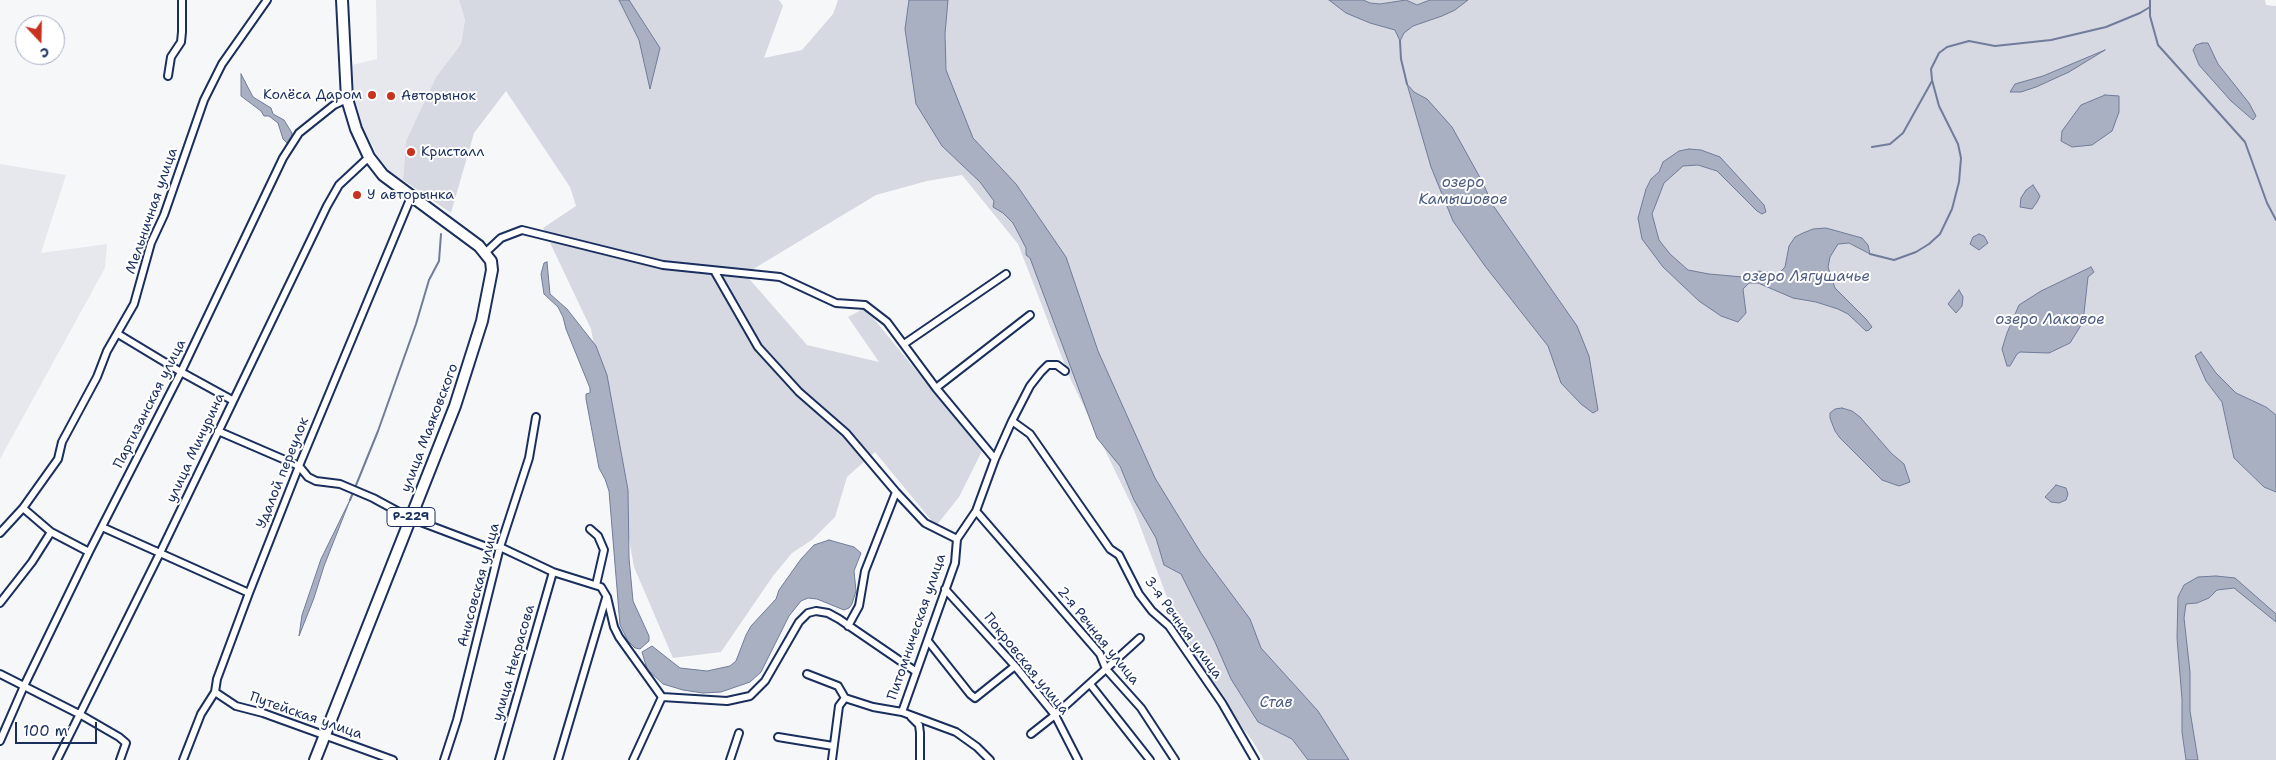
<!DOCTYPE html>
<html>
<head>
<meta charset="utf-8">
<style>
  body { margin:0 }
  #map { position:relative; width:2276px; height:760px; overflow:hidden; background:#f6f7f9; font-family:"Shantell Sans",sans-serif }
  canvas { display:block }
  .north { position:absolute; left:15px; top:15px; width:50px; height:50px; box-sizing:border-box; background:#fff; border:1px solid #a4acbf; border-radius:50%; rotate:159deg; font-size:14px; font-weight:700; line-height:20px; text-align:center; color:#1b2f5e }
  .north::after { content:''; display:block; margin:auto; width:18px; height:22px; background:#c8321e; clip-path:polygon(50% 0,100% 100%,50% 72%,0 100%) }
  .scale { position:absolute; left:15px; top:722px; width:82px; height:22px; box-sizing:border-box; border:2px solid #1b2f5e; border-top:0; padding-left:6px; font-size:15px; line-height:18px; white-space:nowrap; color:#1b2f5e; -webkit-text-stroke:4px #fff; paint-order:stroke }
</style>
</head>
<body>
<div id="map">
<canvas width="2276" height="760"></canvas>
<div class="north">С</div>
<div class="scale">100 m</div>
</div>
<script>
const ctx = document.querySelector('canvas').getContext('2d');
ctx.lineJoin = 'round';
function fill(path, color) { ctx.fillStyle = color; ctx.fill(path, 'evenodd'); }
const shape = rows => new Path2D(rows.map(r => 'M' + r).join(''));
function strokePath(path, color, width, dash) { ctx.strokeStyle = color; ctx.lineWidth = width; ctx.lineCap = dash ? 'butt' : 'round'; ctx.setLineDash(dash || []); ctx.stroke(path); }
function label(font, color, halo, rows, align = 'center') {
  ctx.font = font + ' "Shantell Sans",sans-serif'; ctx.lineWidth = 4; ctx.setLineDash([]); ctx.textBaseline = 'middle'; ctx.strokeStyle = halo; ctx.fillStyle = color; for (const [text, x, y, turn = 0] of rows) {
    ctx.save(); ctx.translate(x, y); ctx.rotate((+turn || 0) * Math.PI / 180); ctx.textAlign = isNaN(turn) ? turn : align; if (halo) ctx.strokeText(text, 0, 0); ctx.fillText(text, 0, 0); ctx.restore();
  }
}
fill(shape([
  [376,0,459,0,465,20,461,44,436,77,406,141,403,180,390,172,378,157,360,121,355,104,352,65,377,59],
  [0,164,66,175,41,253,107,244,105,268,0,459]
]), '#e6e8ee');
fill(shape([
  [459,0,779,0,783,6,764,58,802,50,833,14,838,0,2265,0,2266,5,2276,6,2276,415,2266,407,2236,393,2216,373,2202,353,2206,381,2222,402,2234,458,2264,487,2276,492,2276,760,1264,760,1252,740,1212,688,1173,613,1134,510,1070,378,1018,244,962,175,927,181,876,195,745,274,807,345,879,362,848,317,865,308,982,451,959,497,936,526,875,452,847,477,835,517,812,540,792,553,773,576,721,652,673,658,634,567,591,329,543,228,576,206,570,187,506,91,474,133,451,213,403,180,406,141,436,77,461,44,465,20]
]), '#d6d9e2');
const water = shape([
  [619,0,629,0,660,48,650,89,639,40,619,0],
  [909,0,948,0,945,34,946,70,973,138,1016,184,1066,257,1098,351,1155,478,1201,553,1250,619,1261,648,1318,711,1349,760,1308,760,1292,739,1258,722,1231,679,1215,642,1181,574,1164,565,1156,538,1134,500,1120,466,1097,438,1030,258,1026,255,1026,248,1013,223,1003,213,993,207,994,201,980,182,942,146,916,104,905,29,909,0],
  [1329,0,1363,0,1370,3,1380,4,1406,0,1417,5,1430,0,1468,0,1455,10,1442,16,1413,26,1404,33,1400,41,1395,30,1370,23,1346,13,1329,0],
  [2202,43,2208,43,2218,64,2249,103,2256,116,2253,120,2231,101,2199,65,2193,50,2196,45,2202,43],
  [2105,50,2069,72,2036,87,2021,92,2010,92,2015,84,2043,76,2105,50],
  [241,74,253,97,271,108,273,114,284,120,292,133,292,140,288,144,283,139,278,123,269,116,264,116,261,111,241,96,241,74],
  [1407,84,1414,92,1427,99,1452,127,1483,183,1492,204,1577,326,1589,356,1598,410,1593,413,1581,404,1561,383,1548,346,1485,266,1453,221,1431,167,1407,84],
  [2105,95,2119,96,2119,112,2112,131,2092,145,2072,147,2061,141,2062,131,2081,105,2105,95],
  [1689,149,1701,150,1720,157,1764,205,1766,212,1762,214,1757,211,1717,171,1698,165,1683,166,1664,183,1652,214,1659,240,1670,254,1688,270,1709,274,1743,277,1759,271,1778,274,1785,267,1789,246,1795,237,1803,233,1813,229,1826,228,1862,238,1868,245,1870,254,1849,243,1838,244,1830,257,1828,267,1835,288,1866,319,1872,327,1869,330,1866,331,1848,314,1838,309,1816,302,1793,298,1758,283,1749,283,1743,289,1746,313,1738,322,1721,316,1699,301,1663,267,1642,239,1638,218,1646,189,1651,179,1659,172,1663,162,1679,151,1689,149],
  [2033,185,2040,196,2037,202,2032,209,2020,207,2021,198,2026,190,2033,185],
  [1979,234,1984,236,1988,243,1979,250,1970,244,1973,237,1979,234],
  [547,262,550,294,567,309,596,346,607,375,628,490,629,558,633,601,649,636,649,641,640,649,635,648,628,641,620,625,609,491,605,479,599,468,586,399,586,394,590,393,590,388,566,329,563,317,558,307,544,294,541,274,544,263,547,262],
  [2091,267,2094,272,2088,277,2083,322,2070,343,2049,353,2020,352,2017,354,2010,366,2007,366,2002,349,2007,333,2019,305,2041,291,2091,267],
  [1959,290,1963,297,1962,306,1956,313,1948,304,1959,290],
  [2201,352,2216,373,2236,393,2266,407,2276,415,2276,492,2264,487,2234,458,2222,402,2206,381,2195,356,2201,352],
  [1842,408,1852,411,1860,417,1891,453,1904,464,1910,482,1899,486,1882,480,1840,438,1835,431,1830,418,1830,413,1835,409,1842,408],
  [2056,485,2066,488,2068,494,2066,500,2059,503,2051,502,2045,497,2056,485],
  [350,500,324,566,314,598,299,636,302,615,321,559,350,500],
  [829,540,854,547,861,553,854,571,856,591,852,604,849,608,844,610,817,599,808,598,801,601,789,616,761,672,750,682,721,692,703,693,683,690,663,684,647,669,642,652,652,646,680,668,707,671,730,666,736,661,746,635,751,626,776,599,779,590,801,559,814,545,829,540],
  [2216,576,2235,578,2276,614,2276,622,2234,588,2217,590,2209,598,2197,603,2186,604,2184,618,2190,672,2190,711,2198,760,2186,760,2182,732,2182,699,2177,638,2178,597,2184,585,2198,577,2216,576]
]);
fill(water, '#a9b0c1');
strokePath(water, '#707c99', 1);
strokePath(shape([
  [2150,0,2150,16,2158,45,2245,142,2267,203,2276,220],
  [1400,41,1401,59,1407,84],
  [1872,147,1890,144,1903,133,1932,81],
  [1870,254,1894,260,1916,252,1929,244,1940,234,1952,209,1959,182,1961,158,1958,144,1939,106,1932,80,1931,69,1939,53,1947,47,1969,41,1995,46,2051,40,2106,27,2140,13,2150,7],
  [350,500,378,431,416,324,429,280,439,261,441,234]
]), '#707c99', 2);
const street = shape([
  [168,76,171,57,181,42,182,32,182,0],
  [485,253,501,238,522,230,663,265,780,277,836,303,865,305,887,322,936,388,995,459],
  [715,272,758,347,799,392,846,433,896,492],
  [118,334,181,372,232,400],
  [904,344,1006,274],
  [936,388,1030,315],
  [1012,421,1030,434,1110,549,1119,555,1139,594,1152,611,1169,626,1222,703,1255,760],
  [218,431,299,466,308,477,316,481,340,484,373,498,410,518,484,546,500,547,553,572,601,587,607,597,614,627,619,637,662,697,727,701,750,696,765,681,799,622,808,613,816,611,828,613,839,619,915,671],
  [23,508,51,532,89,552],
  [976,511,1100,654,1106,669,1141,708,1175,760],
  [102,527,249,593],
  [590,529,598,536,604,550,596,585],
  [0,533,23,508,58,459,62,442,97,377,107,351,134,304,151,243,164,215,204,100,222,64,267,0],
  [945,589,1015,666,1055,715,1078,760],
  [0,603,32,562,51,532],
  [848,626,859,606,865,571,896,492,925,523,957,539],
  [928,641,970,694,975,698,1015,666],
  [0,674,81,715,119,737,126,743,120,760],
  [807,674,838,686,845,698,873,707,902,712,956,732,977,747,990,760],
  [1090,684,1150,760],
  [215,692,236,706,263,713,393,760],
  [902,712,955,563,957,539,976,511,995,459,1012,421,1030,386,1041,372,1048,365,1057,365,1065,371],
  [911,717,919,725,920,733,920,760],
  [1031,734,1055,715,1140,638],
  [778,737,833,746],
  [0,741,24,686,89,552,181,372,283,158,299,133,334,105,347,99],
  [57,760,159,555,327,206,339,185,369,157],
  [183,760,201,714,215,692,217,679,249,593,299,466,411,197],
  [444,760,457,720,500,547,529,458,536,417],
  [499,760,553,572],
  [558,760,606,598],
  [633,760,662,697],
  [730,760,739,733],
  [832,760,839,706,845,698]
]);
const primary = shape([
  [315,760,455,406,482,321,492,270,491,261,479,246,383,175,369,157,356,129,347,99,342,0]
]);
strokePath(street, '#1b2f5e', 10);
strokePath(primary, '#1b2f5e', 14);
strokePath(street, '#fff', 6);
strokePath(primary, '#fff', 10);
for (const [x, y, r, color] of [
  [372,95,5,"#c8321e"],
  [391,96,5,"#c8321e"],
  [411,152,5,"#c8321e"],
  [357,195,5,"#c8321e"]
]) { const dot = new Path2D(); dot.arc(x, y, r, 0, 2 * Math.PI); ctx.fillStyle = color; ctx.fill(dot); strokePath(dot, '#fff', 2); }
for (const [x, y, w] of [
  [411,517,48]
]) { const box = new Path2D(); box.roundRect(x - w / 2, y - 9.5, w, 19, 4); ctx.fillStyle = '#fff'; ctx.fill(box); strokePath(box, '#1b2f5e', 1); }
label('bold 12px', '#1b2f5e', null, [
  ["Р-229",411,517]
]);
label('14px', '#1b2f5e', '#fff', [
  ["Колёса Даром",362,95,"right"],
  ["Авторынок",401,96],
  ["Кристалл",421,152],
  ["У авторынка",367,195]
], 'left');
label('14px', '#1b2f5e', '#fff', [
  ["Мельничная улица",152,211,-71],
  ["Партизанская улица",150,404,-63],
  ["улица Маяковского",430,428,-69],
  ["улица Мичурина",196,448,-65],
  ["Удалой переулок",283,473,-68],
  ["Анисовская улица",479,585,-75],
  ["Питомническая улица",917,627,-71],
  ["3-я Речная улица",1183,628,54],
  ["2-я Речная улица",1098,636,51],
  ["улица Некрасова",514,663,-74],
  ["Покровская улица",1026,664,51],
  ["Путейская улица",306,716,19]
]);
label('italic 15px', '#4d5c81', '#fff', [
  ["озеро",1463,183],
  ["Камышовое",1463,200],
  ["озеро Лягушачье",1806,277],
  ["озеро Лаковое",2050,320],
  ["Став",1276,703]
]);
</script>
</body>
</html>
